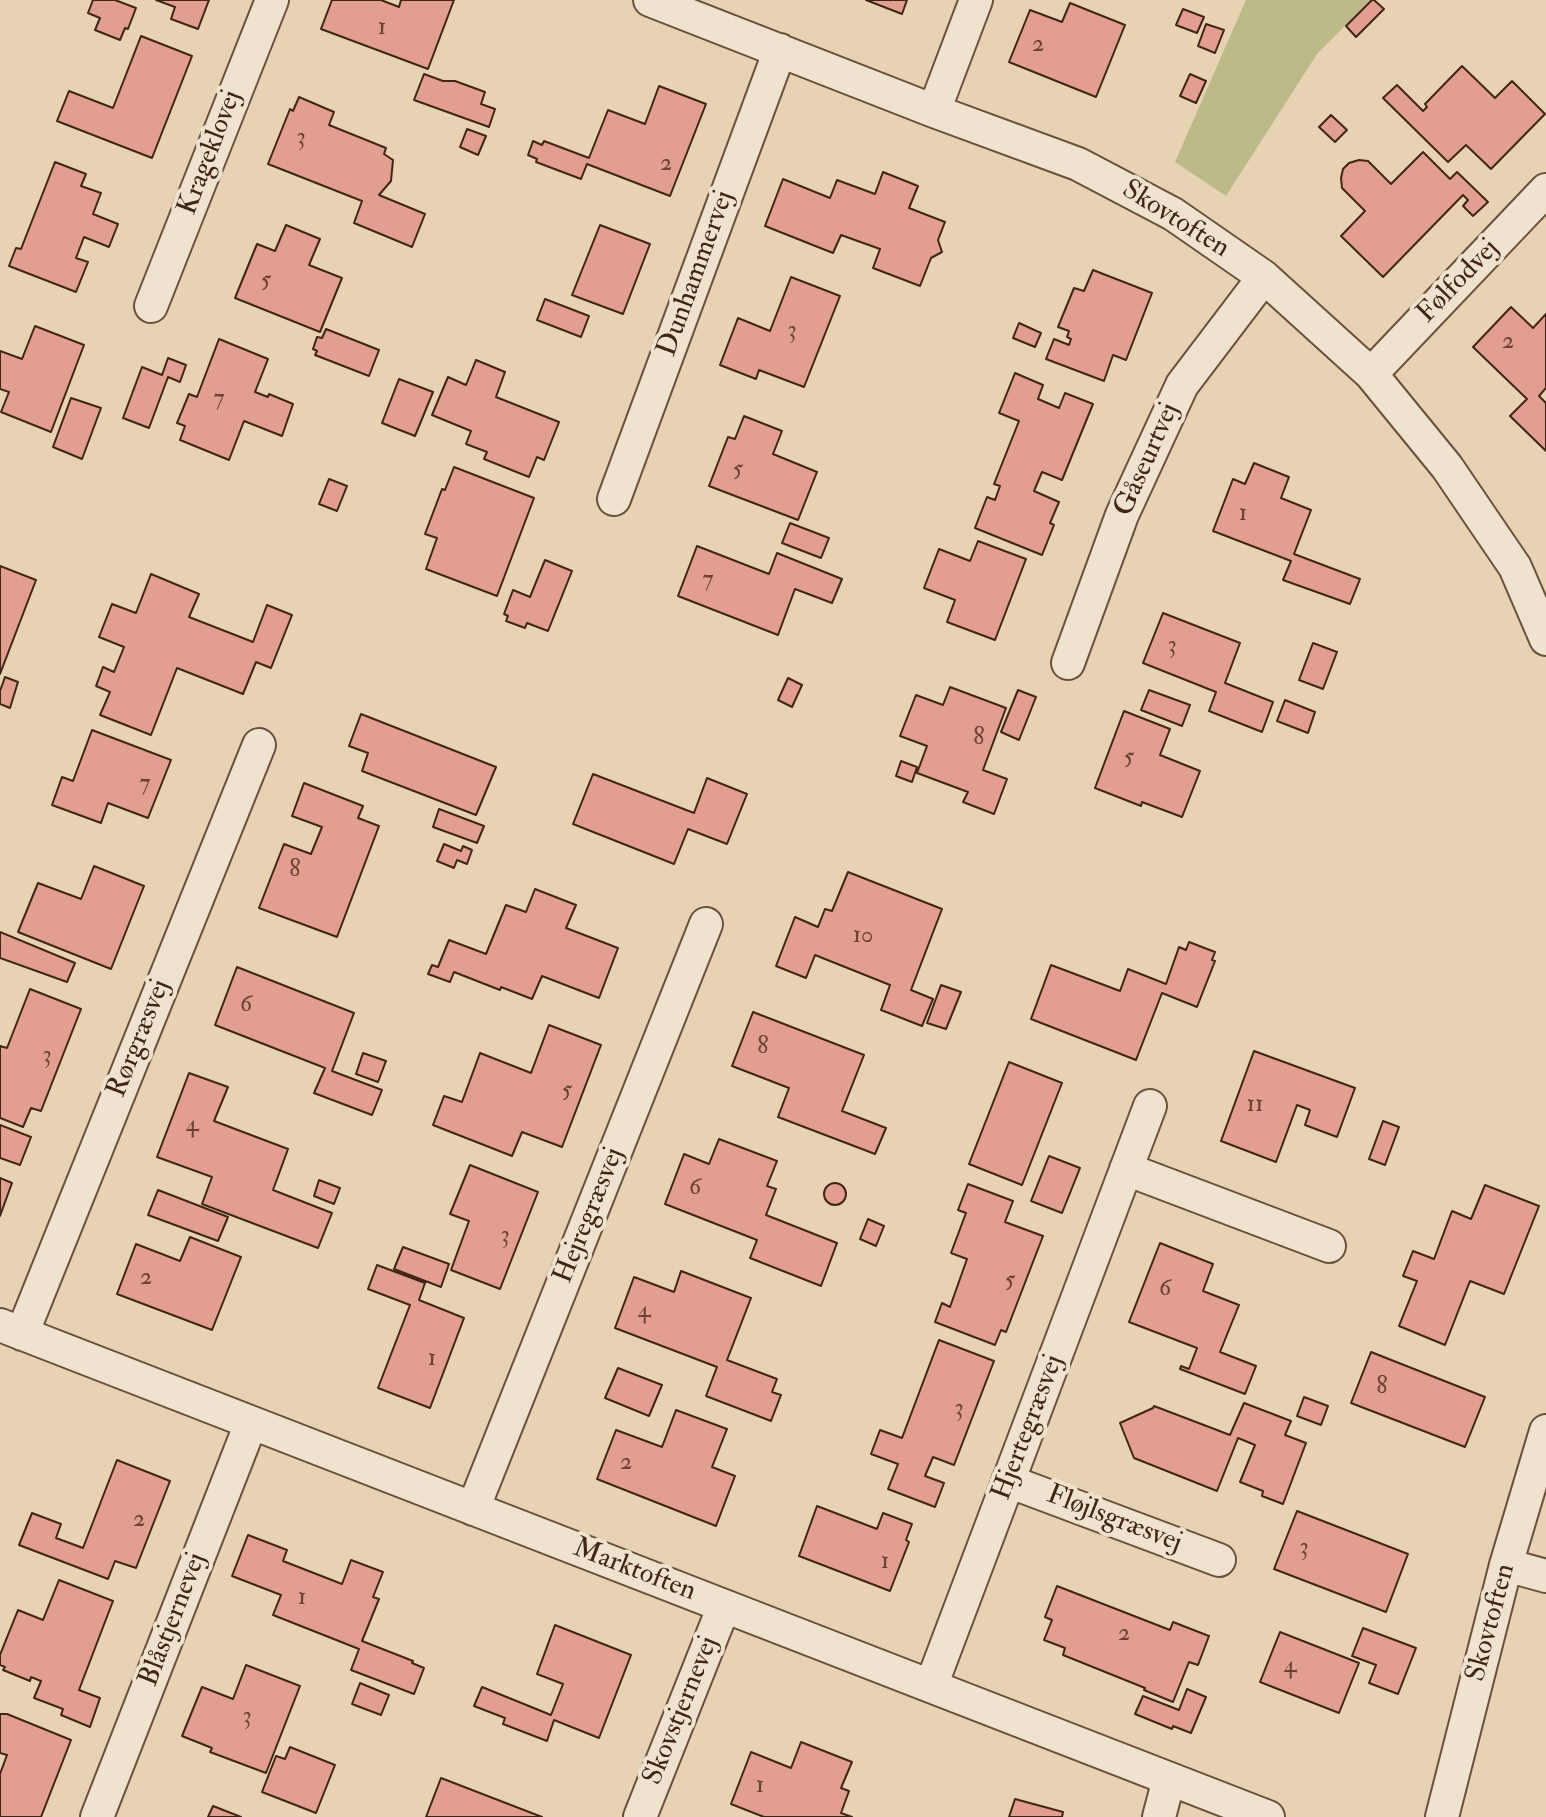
<!DOCTYPE html>
<html>
<head>
<meta charset="utf-8">
<style>
  body { margin:0 }
  canvas { display:block; background:#e7d3b3 }
</style>
</head>
<body>
<canvas width="1546" height="1817"></canvas>
<script>
const ctx = document.querySelector('canvas').getContext('2d');
ctx.lineJoin = 'round';
function fill(path, color) { ctx.fillStyle = color; ctx.fill(path, 'evenodd'); }
const shape = rows => new Path2D(rows.map(r => 'M' + r).join(''));
function strokePath(path, color, width, dash) { ctx.strokeStyle = color; ctx.lineWidth = width; ctx.lineCap = dash ? 'butt' : 'round'; ctx.setLineDash(dash || []); ctx.stroke(path); }
function label(font, color, halo, rows, align = 'center') {
  ctx.font = font + ' "IM FELL Double Pica",serif'; ctx.lineWidth = 8; ctx.setLineDash([]); ctx.textBaseline = 'middle'; ctx.strokeStyle = halo; ctx.fillStyle = color; for (const [text, x, y, turn = 0] of rows) {
    ctx.save(); ctx.translate(x, y); ctx.rotate((+turn || 0) * Math.PI / 180); ctx.textAlign = isNaN(turn) ? turn : align; if (halo) ctx.strokeText(text, 0, 0); ctx.fillText(text, 0, 0); ctx.restore();
  }
}
fill(shape([
  [1246,0,1371,0,1317,54,1226,196,1175,162]
]), '#bcba88');
const building = shape([
  [93,0,115,0,136,8,128,29,125,28,120,40,95,30,100,18,88,13,93,0],
  [156,0,209,0,198,29,171,19,175,7,156,0],
  [332,0,381,0,399,7,401,0,454,0,428,69,321,29,332,0],
  [866,0,907,0,902,14,866,0],
  [1372,0,1374,0,1384,9,1356,37,1346,26,1372,0],
  [1070,3,1125,25,1096,97,1009,62,1030,10,1062,22,1070,3],
  [1183,9,1204,17,1197,33,1176,25,1183,9],
  [1206,24,1224,30,1215,53,1198,46,1206,24],
  [141,36,192,56,152,158,57,121,69,91,113,108,141,36],
  [1462,66,1495,98,1512,81,1545,114,1491,169,1466,145,1448,162,1383,98,1397,85,1423,111,1427,107,1425,104,1462,66],
  [424,74,443,81,455,81,485,92,481,104,495,109,489,127,414,100,424,74],
  [1190,74,1206,81,1196,103,1180,96,1190,74],
  [659,86,706,104,670,196,587,164,581,179,536,162,537,159,528,155,533,141,542,145,544,141,589,158,608,110,645,124,659,86],
  [299,97,334,112,329,125,386,148,384,154,393,160,391,181,379,195,425,214,412,247,354,223,362,201,268,164,290,109,293,111,299,97],
  [1331,115,1347,130,1335,142,1319,127,1331,115],
  [467,129,486,136,478,155,460,147,467,129],
  [1423,152,1450,179,1457,172,1488,202,1473,216,1463,206,1468,200,1463,195,1383,277,1341,236,1365,211,1342,188,1341,178,1343,169,1349,163,1359,160,1368,161,1391,184,1423,152],
  [55,162,86,174,81,186,101,193,93,214,118,224,109,247,84,237,76,258,88,262,76,292,9,266,16,248,21,249,55,162],
  [883,172,918,186,909,208,945,222,938,240,942,252,931,258,920,286,873,268,880,249,841,235,833,253,765,226,783,179,830,198,837,180,875,194,883,172],
  [286,225,320,239,309,265,342,278,320,332,235,298,257,244,275,251,286,225],
  [600,225,650,244,623,314,572,295,600,225],
  [1093,270,1152,293,1126,360,1113,355,1104,381,1046,359,1054,339,1069,345,1071,339,1067,337,1069,331,1058,327,1074,288,1084,291,1093,270],
  [791,277,840,296,804,387,759,370,756,379,720,365,738,318,770,331,791,277],
  [545,299,589,316,581,337,537,320,545,299],
  [1511,307,1533,328,1546,314,1546,388,1539,396,1546,403,1546,451,1510,416,1527,399,1473,347,1511,307],
  [1019,323,1041,333,1035,347,1013,338,1019,323],
  [35,326,84,345,51,432,1,412,9,392,0,389,0,351,22,359,35,326],
  [326,329,379,350,369,376,315,355,317,351,313,349,317,337,322,338,326,329],
  [219,339,268,359,255,392,268,397,269,394,293,404,282,436,244,421,229,460,180,440,185,426,177,423,189,394,197,397,219,339],
  [168,358,186,365,180,382,168,377,149,428,123,418,142,367,162,375,168,358],
  [476,360,505,372,496,397,559,422,544,460,537,457,529,477,484,459,487,452,466,444,471,431,432,415,448,377,466,385,476,360],
  [1015,373,1043,385,1038,399,1059,408,1065,393,1093,404,1062,480,1042,472,1034,491,1059,502,1050,523,1054,525,1042,555,975,528,987,497,995,500,1000,486,994,484,1019,421,999,413,1015,373],
  [399,379,433,392,415,436,382,423,399,379],
  [71,398,101,408,82,459,53,447,71,398],
  [744,416,782,431,773,454,817,472,798,520,709,486,728,437,735,439,744,416],
  [1254,463,1289,477,1281,498,1311,510,1294,554,1360,579,1350,604,1283,580,1291,561,1213,531,1233,479,1245,484,1254,463],
  [454,467,534,498,497,596,426,569,437,538,425,534,442,489,445,490,454,467],
  [329,479,347,486,337,511,319,504,329,479],
  [790,523,829,538,821,558,782,543,790,523],
  [978,541,1026,559,995,640,947,622,955,600,924,588,939,549,970,561,978,541],
  [697,546,769,574,777,553,842,579,832,603,795,589,778,635,678,596,697,546],
  [545,560,572,571,548,631,527,623,525,628,506,621,508,616,504,614,513,590,530,597,545,560],
  [0,566,36,580,0,674,0,566],
  [151,574,199,594,189,617,253,642,267,605,292,615,271,668,256,662,243,694,177,668,151,735,100,715,110,692,96,686,103,667,114,672,124,647,99,637,112,604,136,613,151,574],
  [1163,613,1240,643,1225,683,1273,702,1262,732,1209,711,1216,692,1143,663,1163,613],
  [1313,643,1337,652,1323,689,1299,680,1313,643],
  [5,677,18,682,10,708,0,704,0,691,5,677],
  [788,678,802,685,792,707,778,700,788,678],
  [950,687,1006,708,983,770,1007,779,994,814,963,802,968,792,917,773,927,746,900,736,916,695,943,705,950,687],
  [1018,690,1036,697,1019,740,1001,732,1018,690],
  [1149,690,1190,705,1182,726,1141,710,1149,690],
  [1285,700,1315,712,1308,733,1277,721,1285,700],
  [1124,711,1170,729,1160,755,1200,771,1182,817,1142,802,1141,806,1095,788,1124,711],
  [361,714,496,767,476,815,362,771,368,753,349,746,361,714],
  [92,730,171,760,148,818,108,803,101,823,52,805,62,777,73,781,92,730],
  [901,761,917,767,912,782,896,776,901,761],
  [593,774,694,813,707,778,747,794,727,844,688,829,674,864,573,824,593,774],
  [304,783,363,806,358,818,379,826,337,937,259,908,284,844,311,854,322,827,292,816,304,783],
  [439,809,484,826,477,843,433,827,439,809],
  [444,844,461,851,463,846,472,850,467,864,457,860,454,868,437,861,444,844],
  [94,866,144,886,111,969,18,932,38,883,81,899,94,866],
  [848,872,942,909,911,990,933,999,922,1026,881,1010,890,985,815,955,806,978,776,966,795,917,818,927,825,909,832,911,848,872],
  [535,889,576,905,566,928,618,948,599,998,542,976,532,999,501,987,500,990,454,972,450,982,428,974,432,965,438,967,449,940,486,954,506,905,526,912,535,889],
  [0,932,75,963,67,982,0,958,0,932],
  [1189,942,1215,952,1212,960,1215,961,1197,1007,1162,993,1136,1060,1031,1019,1051,965,1120,991,1128,969,1166,984,1179,947,1186,950,1189,942],
  [237,967,354,1013,332,1071,382,1090,372,1115,314,1093,325,1068,215,1025,237,967],
  [941,985,961,992,946,1029,927,1023,941,985],
  [30,989,81,1009,41,1111,31,1108,23,1127,0,1118,0,1046,7,1048,30,989],
  [753,1012,864,1055,842,1111,886,1128,875,1154,778,1117,789,1088,732,1066,753,1012],
  [549,1025,601,1045,562,1147,522,1132,512,1156,433,1125,444,1096,462,1102,480,1053,531,1073,549,1025],
  [1254,1051,1355,1088,1337,1137,1305,1125,1310,1110,1297,1105,1276,1162,1221,1141,1254,1051],
  [363,1053,386,1061,378,1082,356,1074,363,1053],
  [1009,1062,1062,1083,1022,1185,969,1164,1009,1062],
  [189,1073,228,1087,214,1121,288,1149,273,1190,332,1213,318,1248,202,1204,212,1177,157,1157,189,1073],
  [1383,1121,1399,1127,1385,1165,1369,1159,1383,1121],
  [0,1125,31,1137,20,1165,0,1158,0,1125],
  [719,1139,777,1161,767,1186,776,1189,766,1215,837,1243,821,1286,750,1258,757,1240,665,1204,684,1154,709,1164,719,1139],
  [1049,1156,1080,1168,1062,1213,1031,1201,1049,1156],
  [470,1165,538,1192,500,1289,451,1270,469,1221,450,1214,470,1165],
  [0,1178,12,1183,0,1216,0,1178],
  [319,1180,340,1188,334,1204,314,1196,319,1180],
  '824 1194a11 11 0 1 1 22 0a11 11 0 1 1-22 0Z',
  [968,1184,1013,1201,1005,1222,1043,1236,1006,1332,1001,1330,995,1345,935,1322,942,1303,950,1307,967,1259,951,1253,966,1213,958,1210,968,1184],
  [1485,1185,1539,1206,1504,1294,1470,1281,1445,1345,1399,1326,1417,1281,1403,1276,1413,1251,1434,1259,1452,1211,1471,1219,1485,1185],
  [158,1190,228,1217,218,1241,148,1215,158,1190],
  [868,1219,884,1226,876,1246,860,1239,868,1219],
  [190,1237,241,1257,212,1330,117,1294,136,1244,180,1261,190,1237],
  [1160,1243,1213,1264,1203,1291,1239,1305,1220,1352,1256,1366,1245,1394,1180,1369,1181,1366,1189,1369,1197,1348,1129,1322,1160,1243],
  [403,1247,449,1264,441,1287,394,1269,403,1247],
  [377,1265,425,1283,419,1300,464,1318,430,1408,378,1388,410,1305,368,1289,377,1265],
  [681,1271,751,1298,727,1360,777,1379,772,1392,781,1395,771,1421,706,1396,717,1367,615,1328,634,1277,674,1292,681,1271],
  [939,1340,994,1361,954,1465,933,1457,925,1476,944,1483,935,1507,888,1489,898,1464,871,1454,880,1430,902,1438,939,1340],
  [1371,1352,1485,1397,1465,1447,1351,1403,1371,1352],
  [618,1368,662,1385,649,1416,605,1398,618,1368],
  [1304,1397,1328,1406,1321,1425,1297,1416,1304,1397],
  [1244,1403,1291,1421,1285,1435,1306,1443,1283,1504,1262,1496,1263,1491,1240,1482,1255,1445,1238,1438,1217,1491,1134,1458,1120,1423,1153,1408,1154,1406,1230,1435,1244,1403],
  [676,1410,727,1429,712,1467,735,1476,716,1526,597,1479,616,1430,662,1447,676,1410],
  [117,1460,170,1481,136,1568,115,1561,108,1579,19,1545,32,1513,61,1524,56,1538,83,1548,117,1460],
  [817,1506,877,1529,883,1513,912,1524,906,1540,909,1542,890,1591,799,1556,817,1506],
  [1297,1511,1408,1554,1386,1612,1274,1569,1297,1511],
  [248,1535,287,1550,283,1561,342,1584,351,1560,383,1572,373,1597,379,1599,362,1641,413,1661,412,1663,424,1668,414,1694,351,1670,359,1649,273,1615,281,1595,232,1576,248,1535],
  [59,1580,113,1601,79,1690,100,1698,90,1727,61,1715,63,1709,34,1698,41,1681,31,1677,30,1681,3,1670,5,1667,0,1665,0,1655,18,1610,43,1620,59,1580],
  [1057,1586,1170,1630,1173,1622,1209,1636,1198,1665,1189,1662,1173,1702,1144,1690,1145,1688,1063,1655,1065,1648,1044,1640,1052,1620,1045,1617,1057,1586],
  [555,1625,631,1655,599,1738,554,1720,547,1741,503,1724,505,1718,474,1706,482,1687,551,1715,563,1684,537,1674,555,1625],
  [1363,1628,1416,1648,1398,1694,1369,1683,1376,1665,1352,1656,1363,1628],
  [1280,1632,1359,1663,1339,1713,1260,1682,1280,1632],
  [246,1665,300,1686,266,1773,210,1752,212,1748,182,1736,202,1687,233,1699,246,1665],
  [360,1683,389,1695,381,1715,352,1704,360,1683],
  [1187,1689,1206,1697,1191,1733,1173,1726,1172,1729,1135,1714,1143,1696,1179,1710,1187,1689],
  [0,1714,7,1714,71,1740,41,1817,0,1817,0,1774,7,1755,0,1753,0,1714],
  [801,1742,852,1762,841,1788,849,1791,841,1813,852,1817,764,1817,731,1804,751,1752,791,1768,801,1742],
  [290,1747,335,1765,316,1813,262,1792,276,1756,285,1759,290,1747],
  [441,1778,542,1817,426,1817,441,1778],
  [1015,1799,1063,1812,1062,1817,1009,1817,1015,1799],
  [213,1806,241,1817,208,1817,213,1806]
]);
fill(building, '#e29e91');
strokePath(building, '#412615', 2);
const minor = shape([
  [650,0,934,111,1078,164,1173,214,1264,277,1371,374,1447,467,1515,567,1546,639],
  [934,111,976,0],
  [151,306,272,0],
  [1371,374,1546,190],
  [614,499,780,50],
  [1068,663,1122,515,1182,385,1264,277],
  [1126,1169,1329,1246],
  [0,1325,1268,1817],
  [22,1334,259,745],
  [1008,1481,1219,1560],
  [473,1509,706,924],
  [1506,1565,1546,1576],
  [931,1686,1150,1106],
  [97,1817,251,1423],
  [640,1817,724,1606],
  [1159,1817,1169,1779],
  [1442,1817,1506,1565,1546,1431]
]);
strokePath(minor, '#6a513c', 36);
strokePath(minor, '#efe2ce', 32);
label('24px', '#694434', null, [
  ["1",382,29],
  ["2",1038,46],
  ["3",301,139],
  ["2",666,165],
  ["5",266,282],
  ["3",792,332],
  ["2",1508,343],
  ["7",219,400],
  ["5",738,471],
  ["1",1243,515],
  ["7",708,581],
  ["3",1172,647],
  ["8",979,739],
  ["5",1129,759],
  ["7",145,785],
  ["8",295,871],
  ["10",863,937],
  ["6",246,1006],
  ["8",763,1048],
  ["3",47,1057],
  ["5",567,1092],
  ["11",1255,1106],
  ["4",192,1126],
  ["6",695,1189],
  ["3",505,1237],
  ["2",146,1279],
  ["5",1010,1282],
  ["6",1165,1290],
  ["4",644,1312],
  ["1",432,1360],
  ["8",1382,1388],
  ["3",959,1410],
  ["2",626,1464],
  ["2",139,1521],
  ["3",1304,1549],
  ["1",885,1563],
  ["1",302,1599],
  ["2",1124,1635],
  ["4",1290,1667],
  ["3",247,1718],
  ["1",760,1787]
]);
label('28px', '#412615', '#efe2ce', [
  ["Krageklovej",211,153,-69],
  ["Skovtoften",1175,220,32],
  ["Dunhammervej",697,274,-70],
  ["Følfodvej",1459,282,-46],
  ["Gåseurtvej",1148,460,-66],
  ["Rørgræsvej",140,1039,-68],
  ["Hejregræsvej",590,1216,-68],
  ["Hjertegræsvej",1029,1428,-69],
  ["Fløjlsgræsvej",1114,1520,21],
  ["Marktoften",634,1571,21],
  ["Blåstjernevej",174,1620,-69],
  ["Skovtoften",1492,1623,-75],
  ["Skovstjernevej",682,1711,-68]
]);
</script>
</body>
</html>
